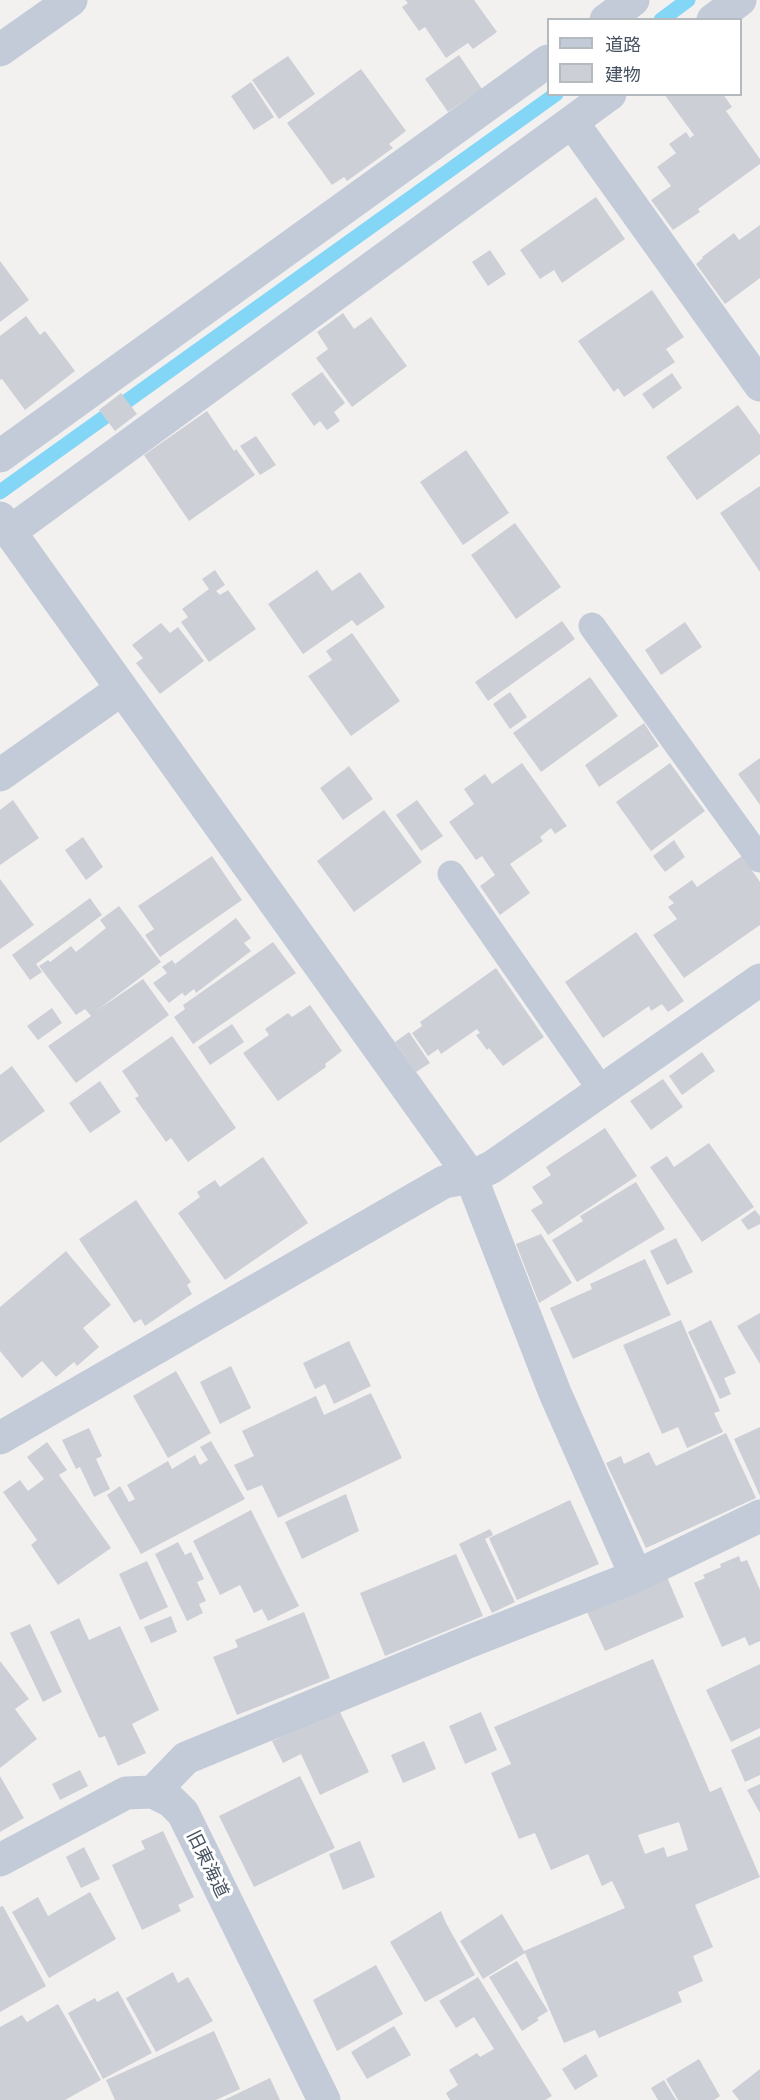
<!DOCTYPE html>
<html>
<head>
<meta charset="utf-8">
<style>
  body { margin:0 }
  #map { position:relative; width:760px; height:2100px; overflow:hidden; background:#f3f0f0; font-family:Ubuntu,"Noto Sans JP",sans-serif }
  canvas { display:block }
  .legend { position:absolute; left:547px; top:18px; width:195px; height:78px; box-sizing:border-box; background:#fff; border:2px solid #b5babf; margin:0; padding:8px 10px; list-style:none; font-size:18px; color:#465260 }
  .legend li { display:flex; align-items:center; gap:12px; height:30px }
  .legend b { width:30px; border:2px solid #b5babf }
</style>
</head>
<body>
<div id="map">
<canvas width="760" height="2100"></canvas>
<ul class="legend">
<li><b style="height:8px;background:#c2cbd7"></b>道路</li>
<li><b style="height:16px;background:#cccfd6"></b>建物</li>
</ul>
</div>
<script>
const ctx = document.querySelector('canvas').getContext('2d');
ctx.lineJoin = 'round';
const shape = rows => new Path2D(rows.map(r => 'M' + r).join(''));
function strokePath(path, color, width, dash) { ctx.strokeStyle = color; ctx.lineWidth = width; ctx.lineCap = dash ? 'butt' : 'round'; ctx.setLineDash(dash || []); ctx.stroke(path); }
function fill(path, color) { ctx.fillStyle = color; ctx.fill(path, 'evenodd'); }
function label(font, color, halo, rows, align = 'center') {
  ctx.font = font + ' Ubuntu,"Noto Sans JP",sans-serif'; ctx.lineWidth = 6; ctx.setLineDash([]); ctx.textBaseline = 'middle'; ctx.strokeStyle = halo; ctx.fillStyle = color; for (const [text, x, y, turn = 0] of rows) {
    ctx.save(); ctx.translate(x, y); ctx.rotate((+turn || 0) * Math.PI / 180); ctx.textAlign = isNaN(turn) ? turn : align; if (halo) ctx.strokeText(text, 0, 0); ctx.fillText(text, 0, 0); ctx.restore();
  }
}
strokePath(shape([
  [661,20,688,0],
  [0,492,556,94]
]), '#83d6f6', 15);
fill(shape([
  [405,0,474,0,497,32,473,49,468,43,446,58,425,27,419,31,402,7,408,3],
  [459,55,482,89,448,112,425,79],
  [288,56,315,94,279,119,252,80],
  [361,69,406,131,389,144,393,148,347,181,344,177,332,185,287,123],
  [251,82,274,117,254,130,231,96],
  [664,94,723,94,732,107,726,111,760,159,760,164,698,209,700,212,673,230,651,200,671,186,657,167,676,153,669,144,686,132,690,138,694,135],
  [596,197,625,239,562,283,554,270,540,279,520,250],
  [760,225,760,278,725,304,696,264,703,258,702,257,734,233,739,240],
  [490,250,506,274,488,286,472,262],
  [0,261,29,300,0,322],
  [652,290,684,337,666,349,675,362,624,397,618,388,614,392,578,341],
  [343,313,354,329,371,317,407,366,352,407,316,358,328,349,317,332],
  [26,316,40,335,45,331,75,371,25,410,2,379,0,380,0,336],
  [322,372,345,403,334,412,340,421,327,430,320,421,314,426,291,394],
  [672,373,682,388,653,409,642,394],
  [121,393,137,414,115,431,99,410],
  [738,405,760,435,760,454,697,500,666,457],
  [207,411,234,451,236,449,255,475,189,521,144,455],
  [256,436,276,465,260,475,240,446],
  [466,450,509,513,463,545,420,482],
  [760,486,760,572,720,513],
  [515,523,561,587,516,619,471,555],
  [215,570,225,585,216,591,220,595,228,590,256,629,209,662,181,622,188,617,182,609,209,589,202,579],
  [317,570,332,591,360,572,385,607,357,626,352,620,303,654,268,604],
  [562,621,575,639,488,701,475,682],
  [685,622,702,647,661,675,645,650],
  [161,623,170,633,178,627,204,661,160,694,136,663,143,658,132,645],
  [352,633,400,701,351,736,308,676,332,660,326,651],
  [590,677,618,716,541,772,513,733],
  [510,692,527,717,510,729,493,704],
  [644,723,659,746,599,787,585,765],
  [760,758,760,805,738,774],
  [522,763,567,826,555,834,551,828,540,837,543,841,510,864,530,893,500,915,480,886,495,875,482,856,476,860,449,822,474,804,464,789,485,774,492,784],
  [670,763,705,811,651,851,616,802],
  [349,766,373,799,343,820,320,788],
  [13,800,39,838,0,865,0,810],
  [417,800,443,836,421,851,396,815],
  [384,810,422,862,354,912,317,861],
  [83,837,103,867,86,880,65,850],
  [674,840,685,857,665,872,653,856],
  [212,856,242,900,160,957,145,935,154,929,138,906],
  [742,856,760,882,760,925,684,978,653,935,677,919,668,907,674,903,668,897,692,880,697,887],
  [0,879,34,925,0,949],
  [90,898,102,915,36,964,42,972,30,980,12,955],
  [119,906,161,962,96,1011,143,979,169,1015,76,1083,48,1046,91,1016,85,1009,76,1015,39,966,48,960,50,962,71,946,76,952,106,928,100,920],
  [236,918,251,938,244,943,251,951,196,993,194,989,185,996,182,993,169,1003,153,983,167,973,162,967,172,960,175,964],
  [636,932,684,1001,668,1012,662,1004,651,1011,649,1006,603,1038,565,982],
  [273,942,296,973,193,1044,174,1017,185,1009,183,1005],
  [496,968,544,1037,503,1066,489,1048,487,1050,476,1035,480,1033,477,1029,441,1054,438,1049,428,1056,412,1033,422,1026,420,1022],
  [310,1005,342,1051,325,1064,326,1067,278,1101,243,1053,269,1035,265,1029,288,1013,292,1017],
  [52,1008,62,1023,38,1040,27,1026],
  [232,1024,244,1042,210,1065,198,1047],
  [409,1032,430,1063,416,1072,395,1042],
  [172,1036,236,1128,188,1162,171,1138,166,1142,135,1098,139,1096,122,1071],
  [702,1052,715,1071,682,1095,669,1076],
  [12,1066,45,1111,0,1143,0,1075],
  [663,1079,683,1107,651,1130,630,1101],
  [100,1081,121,1112,90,1133,69,1103],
  [605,1128,637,1176,548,1235,531,1210,543,1203,532,1187,551,1175,546,1167],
  [709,1143,754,1207,702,1242,650,1167,667,1156,674,1167],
  [263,1157,308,1223,225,1280,178,1213,200,1197,197,1192,215,1180,220,1187],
  [636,1182,665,1229,577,1282,552,1240,583,1221,580,1216],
  [136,1200,191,1282,187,1285,192,1294,145,1326,141,1319,134,1323,79,1239],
  [755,1210,760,1216,760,1224,748,1230,741,1220],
  [541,1234,572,1283,539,1303,516,1244],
  [676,1238,693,1272,667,1285,650,1251],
  [66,1251,111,1305,83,1328,99,1347,77,1366,74,1362,56,1377,42,1361,22,1378,0,1351,0,1307],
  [645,1259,671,1315,573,1359,550,1308,592,1289,590,1284],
  [760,1313,760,1364,737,1326],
  [681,1320,720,1411,714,1413,723,1432,687,1448,678,1427,662,1434,623,1345],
  [711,1320,736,1373,724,1378,731,1394,720,1399,688,1332],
  [349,1341,371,1386,334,1404,325,1384,315,1389,303,1363],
  [231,1366,251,1408,220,1424,200,1382],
  [176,1371,211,1433,168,1458,133,1396],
  [371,1393,402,1458,278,1518,262,1485,247,1491,234,1465,254,1456,242,1431,316,1396,324,1415],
  [760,1427,760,1496,734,1439],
  [89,1428,102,1456,96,1459,110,1489,94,1497,80,1467,76,1469,62,1440],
  [726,1433,756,1498,646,1548,606,1463,621,1456,624,1464,649,1452,656,1466],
  [211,1441,245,1499,141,1554,107,1495,120,1486,129,1502,135,1499,127,1485,168,1461,172,1469,195,1455,200,1465,208,1460,200,1447],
  [47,1442,67,1470,59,1475,111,1548,58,1585,31,1545,37,1540,3,1492,20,1480,28,1491,44,1479,27,1457],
  [346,1494,359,1531,302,1559,285,1522],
  [570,1500,599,1564,517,1600,489,1538],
  [251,1510,299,1606,268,1621,262,1609,254,1613,240,1585,220,1595,193,1541],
  [490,1529,493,1535,485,1539,515,1602,492,1613,459,1544],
  [178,1542,185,1555,191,1552,204,1579,197,1582,206,1601,199,1604,203,1613,187,1621,155,1554],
  [456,1554,483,1616,385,1656,360,1593],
  [739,1556,741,1562,747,1560,760,1590,760,1641,749,1646,745,1637,722,1647,694,1583,705,1578,703,1575,721,1567,720,1564],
  [147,1561,168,1607,140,1620,119,1574],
  [667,1577,684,1617,605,1651,587,1612],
  [304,1612,330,1678,237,1715,213,1657,238,1647,235,1640],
  [171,1616,177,1632,151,1643,144,1627],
  [79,1618,89,1640,120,1626,159,1710,132,1724,146,1753,118,1766,105,1736,99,1738,50,1632],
  [30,1624,62,1692,43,1702,10,1633],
  [653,1659,710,1792,721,1787,760,1877,695,1905,713,1947,693,1956,703,1981,678,1992,682,2002,599,2038,595,2030,564,2043,525,1953,483,1979,460,1941,502,1914,524,1951,625,1908,612,1881,602,1886,588,1854,551,1870,535,1833,519,1839,491,1773,511,1764,494,1727],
  [679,1822,688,1850,667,1857,664,1847,645,1854,638,1835],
  [0,1661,29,1699,15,1709,37,1739,0,1768],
  [760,1664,760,1728,731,1742,706,1690],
  [339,1710,369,1772,320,1795,301,1754,283,1763,272,1741],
  [481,1712,497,1750,465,1764,449,1726],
  [760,1736,760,1775,745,1782,731,1750],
  [424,1741,436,1769,403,1783,391,1755],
  [80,1770,88,1786,60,1800,52,1784],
  [0,1776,24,1818,0,1832],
  [300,1776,335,1848,254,1887,219,1816],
  [760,1784,760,1813,747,1790],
  [163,1831,194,1897,178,1905,181,1911,142,1930,112,1865,145,1849,141,1841],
  [360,1841,375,1877,343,1890,329,1854],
  [84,1847,100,1879,81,1888,66,1857],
  [90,1892,116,1939,49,1978,12,1912,38,1897,48,1916],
  [3,1906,46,1986,0,2012,0,1907],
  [441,1911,446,1923,475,1975,425,2002,390,1942],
  [517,1961,548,2011,537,2018,539,2020,522,2031,489,1977],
  [376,1965,403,2014,337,2051,313,2000],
  [173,1972,178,1983,188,1977,213,2021,156,2052,126,1998],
  [478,1977,552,2096,545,2100,450,2100,446,2093,458,2085,449,2070,477,2053,480,2057,494,2049,474,2017,456,2028,439,2001],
  [118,1991,152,2053,103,2079,68,2013,95,1998,97,2002],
  [58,2004,101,2080,65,2100,0,2100,0,2027,22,2015,27,2022],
  [394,2026,411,2055,367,2079,351,2052],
  [214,2031,240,2089,216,2100,115,2100,106,2080],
  [586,2054,598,2076,575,2090,562,2069],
  [699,2059,720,2096,714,2100,678,2100,666,2079],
  [760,2069,760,2100,739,2100,732,2091],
  [270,2078,280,2100,224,2100],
  [664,2080,676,2100,658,2100,651,2088]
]), '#cccfd6');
strokePath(shape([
  [592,626,760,859],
  [451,874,602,1091]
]), '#c2cbd7', 27);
strokePath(shape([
  [606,20,633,0],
  [713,20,740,0],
  [0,50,71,0],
  [572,122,760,385],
  [0,456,548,61],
  [0,518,471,1177,555,1393,636,1576],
  [11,531,610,94],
  [0,775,122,689],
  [0,1438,444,1182,471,1177,492,1167,760,980],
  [153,1792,186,1758,468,1642,636,1576,760,1516],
  [0,1860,126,1793,153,1792,171,1801,183,1813,324,2100]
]), '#c2cbd7', 33);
label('18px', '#465260', '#fff', [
  ["旧東海道",208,1864,64]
]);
</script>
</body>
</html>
